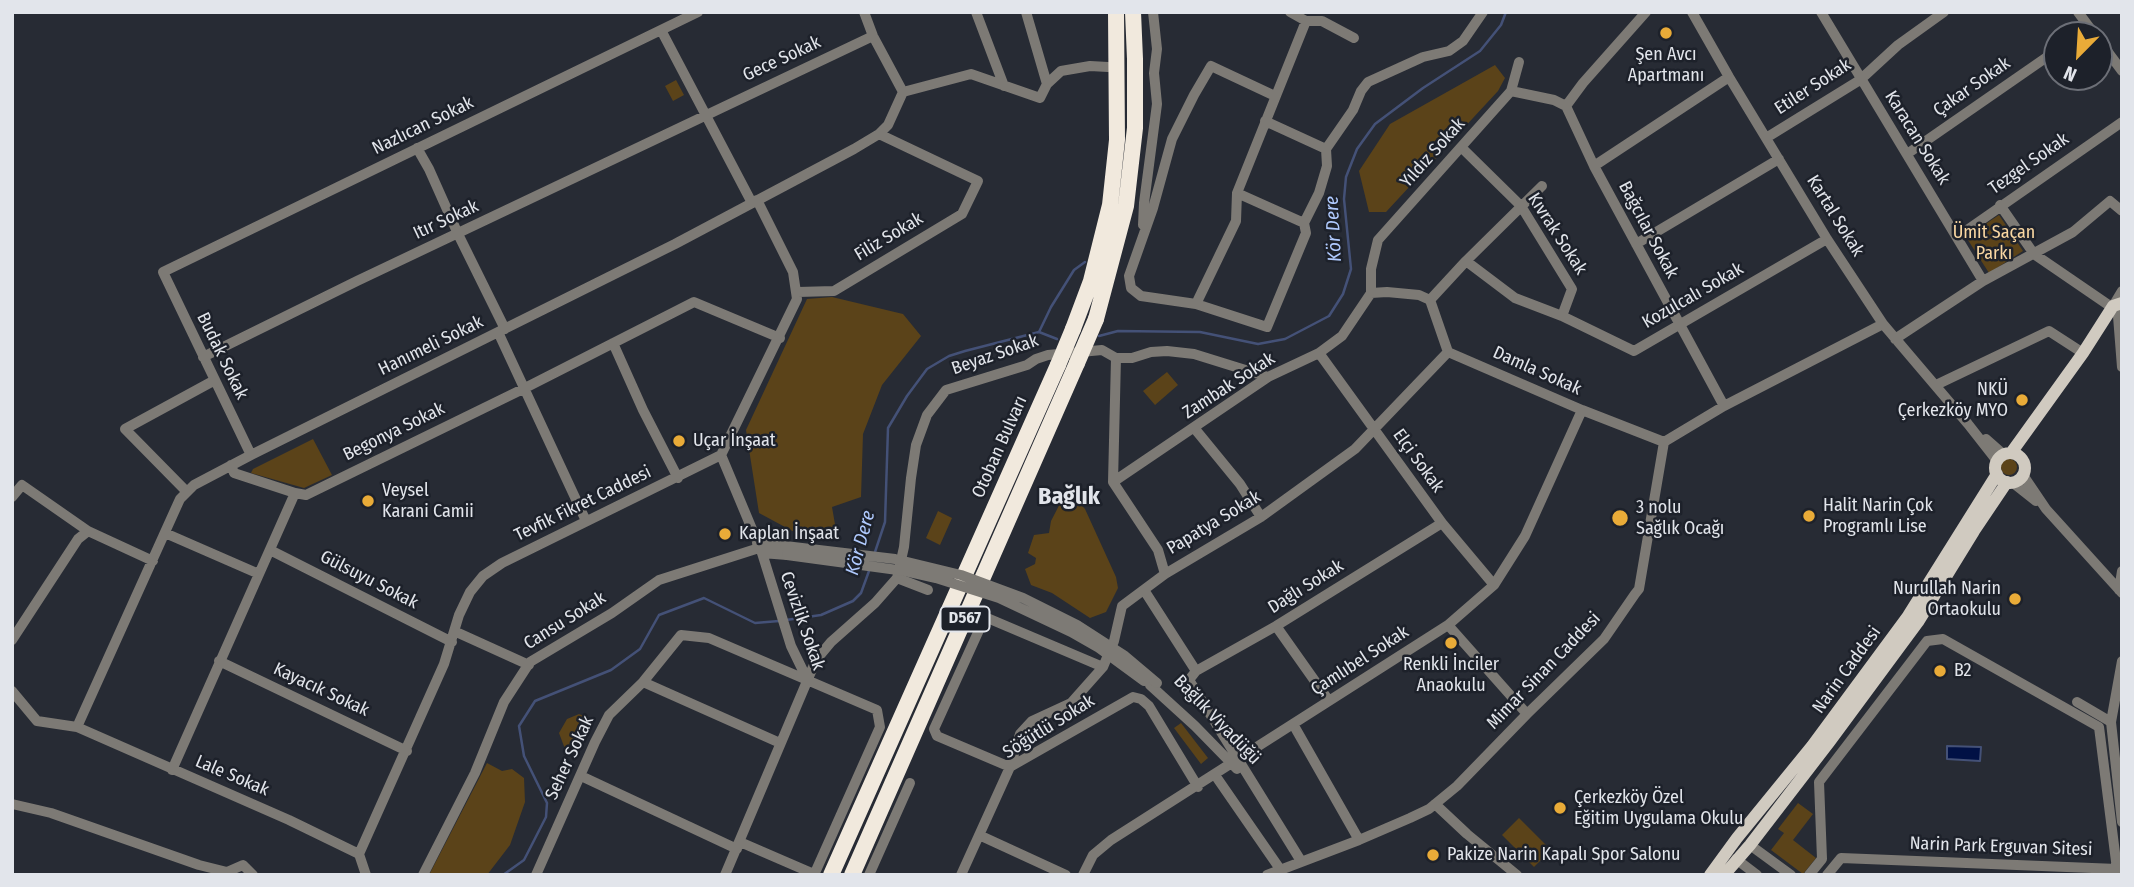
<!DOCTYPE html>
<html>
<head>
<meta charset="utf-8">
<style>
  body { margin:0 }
  #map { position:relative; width:2134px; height:887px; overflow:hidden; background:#272b34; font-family:"Fira Sans Condensed",sans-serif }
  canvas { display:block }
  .frame { position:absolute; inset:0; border:14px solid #e2e5eb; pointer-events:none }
  .north { position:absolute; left:2043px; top:21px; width:70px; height:70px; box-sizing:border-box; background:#1d212a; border:2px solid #6c6f77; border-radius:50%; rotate:204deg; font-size:19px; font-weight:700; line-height:28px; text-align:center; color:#e2e5eb }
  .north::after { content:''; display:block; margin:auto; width:24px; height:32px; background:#e9ab38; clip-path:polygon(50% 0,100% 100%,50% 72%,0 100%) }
</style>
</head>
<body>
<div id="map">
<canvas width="2134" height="887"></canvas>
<div class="frame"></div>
<div class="north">N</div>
</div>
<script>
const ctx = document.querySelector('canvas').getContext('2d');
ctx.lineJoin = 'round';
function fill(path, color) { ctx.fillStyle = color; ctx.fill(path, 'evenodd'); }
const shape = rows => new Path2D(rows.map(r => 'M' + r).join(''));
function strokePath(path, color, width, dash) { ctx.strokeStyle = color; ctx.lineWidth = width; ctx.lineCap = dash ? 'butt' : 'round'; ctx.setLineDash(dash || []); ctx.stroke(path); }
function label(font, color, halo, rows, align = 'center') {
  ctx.font = font + ' "Fira Sans Condensed",sans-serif'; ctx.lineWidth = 5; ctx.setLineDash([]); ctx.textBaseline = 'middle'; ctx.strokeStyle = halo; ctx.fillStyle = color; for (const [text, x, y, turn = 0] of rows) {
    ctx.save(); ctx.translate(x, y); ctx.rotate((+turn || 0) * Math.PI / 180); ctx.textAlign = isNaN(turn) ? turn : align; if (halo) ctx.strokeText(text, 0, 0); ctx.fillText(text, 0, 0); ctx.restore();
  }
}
fill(shape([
  [1495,65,1505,78,1498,91,1386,212,1369,212,1359,171,1390,124],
  [676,80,684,95,673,101,665,86],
  [1999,215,2023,251,1989,273,1966,237],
  [832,297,903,314,921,336,882,385,863,434,861,497,832,507,836,530,798,534,759,513,746,430,807,299],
  [1167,372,1178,385,1155,405,1143,391],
  [313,439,332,475,304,488,251,473,253,469],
  '2001 467a8 8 0 1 1 16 0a8 8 0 1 1-16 0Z',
  [1067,490,1085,509,1116,577,1118,588,1106,612,1090,618,1052,593,1031,585,1025,569,1035,564,1036,558,1028,553,1034,535,1049,533,1051,521],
  [938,511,952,518,940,545,926,538],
  [579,714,589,718,573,752,565,749,559,733,567,719],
  [1181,723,1208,758,1201,764,1174,728],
  [487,763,502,771,512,769,524,778,525,802,510,845,487,875,429,875],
  [1798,803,1813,814,1793,840,1816,858,1803,874,1771,850,1784,833,1778,829],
  [1519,818,1551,850,1534,867,1502,835]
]), '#5b4319');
const water = shape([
  [1947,746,1981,747,1980,761,1947,759,1947,746]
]);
fill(water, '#011145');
strokePath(water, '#445177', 2);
strokePath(shape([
  [1039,332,1051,307,1074,270,1085,262],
  [1099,336,1118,331,1200,332,1258,344,1285,339,1329,316,1343,294,1351,269,1344,199,1346,177,1357,149,1375,124,1423,88,1480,51,1501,25,1506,12],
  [874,555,885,522,888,428,907,396,927,369,949,356,965,351,1039,332,1057,339],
  [786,620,821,615,853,601,861,593,869,571],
  [503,875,524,860,546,817,547,803,524,756,519,726,535,701,611,670,640,649,659,615,704,598,755,623,779,621]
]), '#445177', 2.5);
strokePath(shape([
  [864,12,873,36,903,92],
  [976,12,1004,86],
  [1026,12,1047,84],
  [1290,12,1306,21,1322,21,1354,38],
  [1692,12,1729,77,1827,239,1883,324,1968,424,1997,461],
  [1821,12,1983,281],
  [2078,12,2095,35],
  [661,30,752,203],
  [2099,40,2122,71],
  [1511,91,1519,62],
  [903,92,971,74,1040,98,1047,84,1061,71,1090,66,1108,67],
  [1566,106,1594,166,1724,406],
  [1566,106,1583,83,1646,12],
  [1265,121,1326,149],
  [1766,138,1860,80,1898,45,1944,12],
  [417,148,429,169,458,234,505,329],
  [1462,148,1521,206,1572,289,1562,316],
  [1907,154,2057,50],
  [1594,166,1729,77],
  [1237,193,1304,223,1306,233,1267,327,1196,304,1141,296,1131,288,1129,276,1153,208,1172,139,1194,95,1211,66,1275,96],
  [2000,205,2034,254,2107,304,2113,306],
  [1304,223,1319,193,1327,166,1326,149,1353,110,1361,91,1368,82,1423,57,1449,51,1463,41,1483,12],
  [1143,225,1144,203,1157,104,1154,73,1157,49,1153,12],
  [1957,237,2122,122],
  [1636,244,1779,159],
  [1466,261,1515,298,1562,316,1634,351,1827,239],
  [798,292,834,291,962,214,978,181,879,134],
  [1371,293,1371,269,1378,240,1511,91,1554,100,1566,106],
  [1430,300,1448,352,1582,410,1664,442],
  [1430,300,1466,261,1542,186],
  [1196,304,1236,221,1237,193,1306,21],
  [2113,306,2118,316,2122,367],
  [2113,306,2122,291],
  [498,332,586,521],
  [1895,339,1983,281,2073,232,2110,201,2122,211],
  [613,343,643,410,678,478],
  [1319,353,1442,523,1494,585],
  [203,357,357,281,873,36],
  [1116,358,1113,482,1158,550,1165,574],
  [1936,385,2049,331,2083,353],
  [1195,429,1240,484,1261,517],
  [1986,439,2003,454],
  [251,455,163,272,698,12],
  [721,455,762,553,791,646,807,679],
  [231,465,234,473,295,493],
  [2023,475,2046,509,2122,593],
  [1113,482,1268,377,1319,353,1342,336,1371,293,1387,292,1419,295,1430,300],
  [2012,482,2036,501],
  [187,492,125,429,215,380],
  [12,497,22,485,88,531,153,561],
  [165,533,259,574],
  [757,543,785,546],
  [270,550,452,642],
  [762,553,787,555],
  [897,578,928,590],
  [1144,590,1196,671],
  [2119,590,2122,571],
  [1448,625,1527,714],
  [1276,626,1329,701],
  [454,631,529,665],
  [12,640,78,539,88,531],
  [219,661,407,751],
  [2122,661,2111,722,2122,822],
  [1103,667,985,617,934,729,937,736,1010,767,1020,734,1032,721,1071,703,1103,667,1114,641,1122,606,1165,574,1261,517,1355,449,1448,352],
  [643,682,780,743],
  [1150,685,1195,726,1237,769],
  [12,691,37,721,77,727,289,820,359,854,366,875],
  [2077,702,2111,722],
  [1293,724,1359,840],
  [77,727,175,510,180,499,194,485,251,455,675,244,854,149,879,134,888,125,903,92],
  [172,770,295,493,306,495,523,389,694,302,780,338],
  [1215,775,1280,869],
  [581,776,737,849],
  [12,804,51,813,199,865,227,872,243,865,253,875],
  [1435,804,1467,834,1517,875],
  [979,835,1066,875],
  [740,842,814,874],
  [1750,845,1791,875],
  [359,854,444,664,459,615,470,592,483,576,502,563,721,455,797,299,793,272,757,200],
  [1736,859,1757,875],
  [1301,861,1189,680,1196,671,1276,626,1442,523],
  [423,875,475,773,504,702,530,662,612,613,659,580,759,548],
  [536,875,595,742,609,715,643,682,681,635,709,638,877,710,880,727,814,875],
  [725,875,816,660,831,642,875,603,897,578,904,547,911,478,916,445,927,415,946,390,1027,365,1036,359,1048,355,1102,350,1116,358,1132,358,1151,352,1167,351,1194,354,1268,377],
  [869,875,910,783],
  [961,875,1010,767,1133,697,1141,699,1149,706,1198,787],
  [1083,875,1093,855,1111,840,1448,625,1494,585,1525,536,1582,410],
  [1267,875,1359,840,1410,818,1429,809,1457,786,1527,714,1604,639,1635,594,1639,589,1664,442,1724,406,1883,324],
  [1809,875,1822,859,1819,782,1927,641,1943,639,2099,727,2117,869,1841,858,1827,875]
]), '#7d7a75', 10);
strokePath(shape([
  [2011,453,2083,353,2113,306,2122,303],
  '1995 468a15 15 0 1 1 30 0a15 15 0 1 1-30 0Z',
  [1710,875,1737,838,1812,746,1908,616,1997,474],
  [1724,875,1750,845,1830,741,1918,622,1974,531,2007,482]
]), '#d0cac0', 12);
strokePath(shape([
  [1096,319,1126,206,1135,128,1135,59,1133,12],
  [1073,329,1091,281,1110,205,1117,140,1116,12],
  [831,875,1058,365],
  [852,875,1077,363]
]), '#f1e9dd', 16);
strokePath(shape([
  [785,546,895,559,961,575,1023,598,1077,625,1125,656,1157,683],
  [787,555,905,571,936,578,999,598,1071,632,1099,648,1144,681]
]), '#7d7a75', 10);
strokePath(shape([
  [1077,363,1096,319],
  [1058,365,1073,329]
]), '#f1e9dd', 16);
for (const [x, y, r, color] of [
  [1666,33,7,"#e9ab38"],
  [2022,400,7,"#e9ab38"],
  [679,441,7,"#e9ab38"],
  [368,501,7,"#e9ab38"],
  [1809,516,7,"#e9ab38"],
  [1620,518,9,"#e9ab38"],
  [725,534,7,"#e9ab38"],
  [2015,599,7,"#e9ab38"],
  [1451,643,7,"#e9ab38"],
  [1940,671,7,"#e9ab38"],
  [1560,808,7,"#e9ab38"],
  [1433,855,7,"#e9ab38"]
]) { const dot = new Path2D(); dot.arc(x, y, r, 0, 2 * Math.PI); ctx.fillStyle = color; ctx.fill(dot); strokePath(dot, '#1d212a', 2.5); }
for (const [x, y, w] of [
  [965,619,49]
]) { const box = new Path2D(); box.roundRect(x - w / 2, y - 12.5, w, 25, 5); ctx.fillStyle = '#1d212a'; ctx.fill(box); strokePath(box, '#e2e5eb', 2); }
label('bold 16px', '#e2e5eb', null, [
  ["D567",965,619]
]);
label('18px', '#e2e5eb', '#1d212a', [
  ["Şen Avcı",1666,55,"center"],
  ["Apartmanı",1666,76,"center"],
  ["NKÜ",2008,390,"right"],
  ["Çerkezköy MYO",2008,411,"right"],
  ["Uçar İnşaat",693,441],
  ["Veysel",382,491],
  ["Karani Camii",382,512],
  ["Halit Narin Çok",1823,506],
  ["Programlı Lise",1823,527],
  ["3 nolu",1636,508],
  ["Sağlık Ocağı",1636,529],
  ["Kaplan İnşaat",739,534],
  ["Nurullah Narin",2001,589,"right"],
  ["Ortaokulu",2001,610,"right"],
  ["Renkli İnciler",1451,665,"center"],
  ["Anaokulu",1451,686,"center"],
  ["B2",1954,671],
  ["Çerkezköy Özel",1574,798],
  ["Eğitim Uygulama Okulu",1574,819],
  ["Pakize Narin Kapalı Spor Salonu",1447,855]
], 'left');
label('18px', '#e2e5eb', '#1d212a', [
  ["Gece Sokak",782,59,-25],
  ["Etiler Sokak",1813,87,-33],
  ["Çakar Sokak",1972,87,-35],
  ["Nazlıcan Sokak",423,126,-26],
  ["Karacan Sokak",1917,138,58],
  ["Yıldız Sokak",1433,153,-48],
  ["Tezgel Sokak",2029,164,-35],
  ["Kartal Sokak",1835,216,58],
  ["Itır Sokak",446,220,-25],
  ["Bağcılar Sokak",1648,230,62],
  ["Kıvrak Sokak",1557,234,57],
  ["Filiz Sokak",889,237,-31],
  ["Kozulcalı Sokak",1693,296,-30],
  ["Hanımeli Sokak",431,346,-26],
  ["Beyaz Sokak",995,355,-19],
  ["Budak Sokak",222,356,64],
  ["Damla Sokak",1537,371,24],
  ["Zambak Sokak",1229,386,-33],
  ["Begonya Sokak",394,432,-26],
  ["Otoban Bulvarı",1000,447,-66],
  ["Elçi Sokak",1418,461,54],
  ["Tevfik Fikret Caddesi",583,504,-26],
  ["Papatya Sokak",1214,523,-31],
  ["Gülsuyu Sokak",369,580,27],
  ["Dağlı Sokak",1306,587,-32],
  ["Cansu Sokak",565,621,-32],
  ["Cevizlik Sokak",802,621,71],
  ["Çamlıbel Sokak",1360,661,-33],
  ["Narin Caddesi",1847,670,-54],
  ["Mimar Sinan Caddesi",1544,671,-46],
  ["Kayacık Sokak",321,690,25],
  ["Bağlık Viyadüğü",1217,720,46],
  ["Söğütlü Sokak",1049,727,-32],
  ["Seher Sokak",570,758,-65],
  ["Lale Sokak",232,776,23],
  ["Narin Park Erguvan Sitesi",2001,847,2]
]);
label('18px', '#f9d7a2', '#1d212a', [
  ["Ümit Saçan",1994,233],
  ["Parkı",1994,254]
]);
label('italic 19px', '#b0cafe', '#1d212a', [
  ["Kör Dere",1334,229,-93],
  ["Kör Dere",861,543,-75]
]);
label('bold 24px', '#e2e5eb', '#1d212a', [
  ["Bağlık",1069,497]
]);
</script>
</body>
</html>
